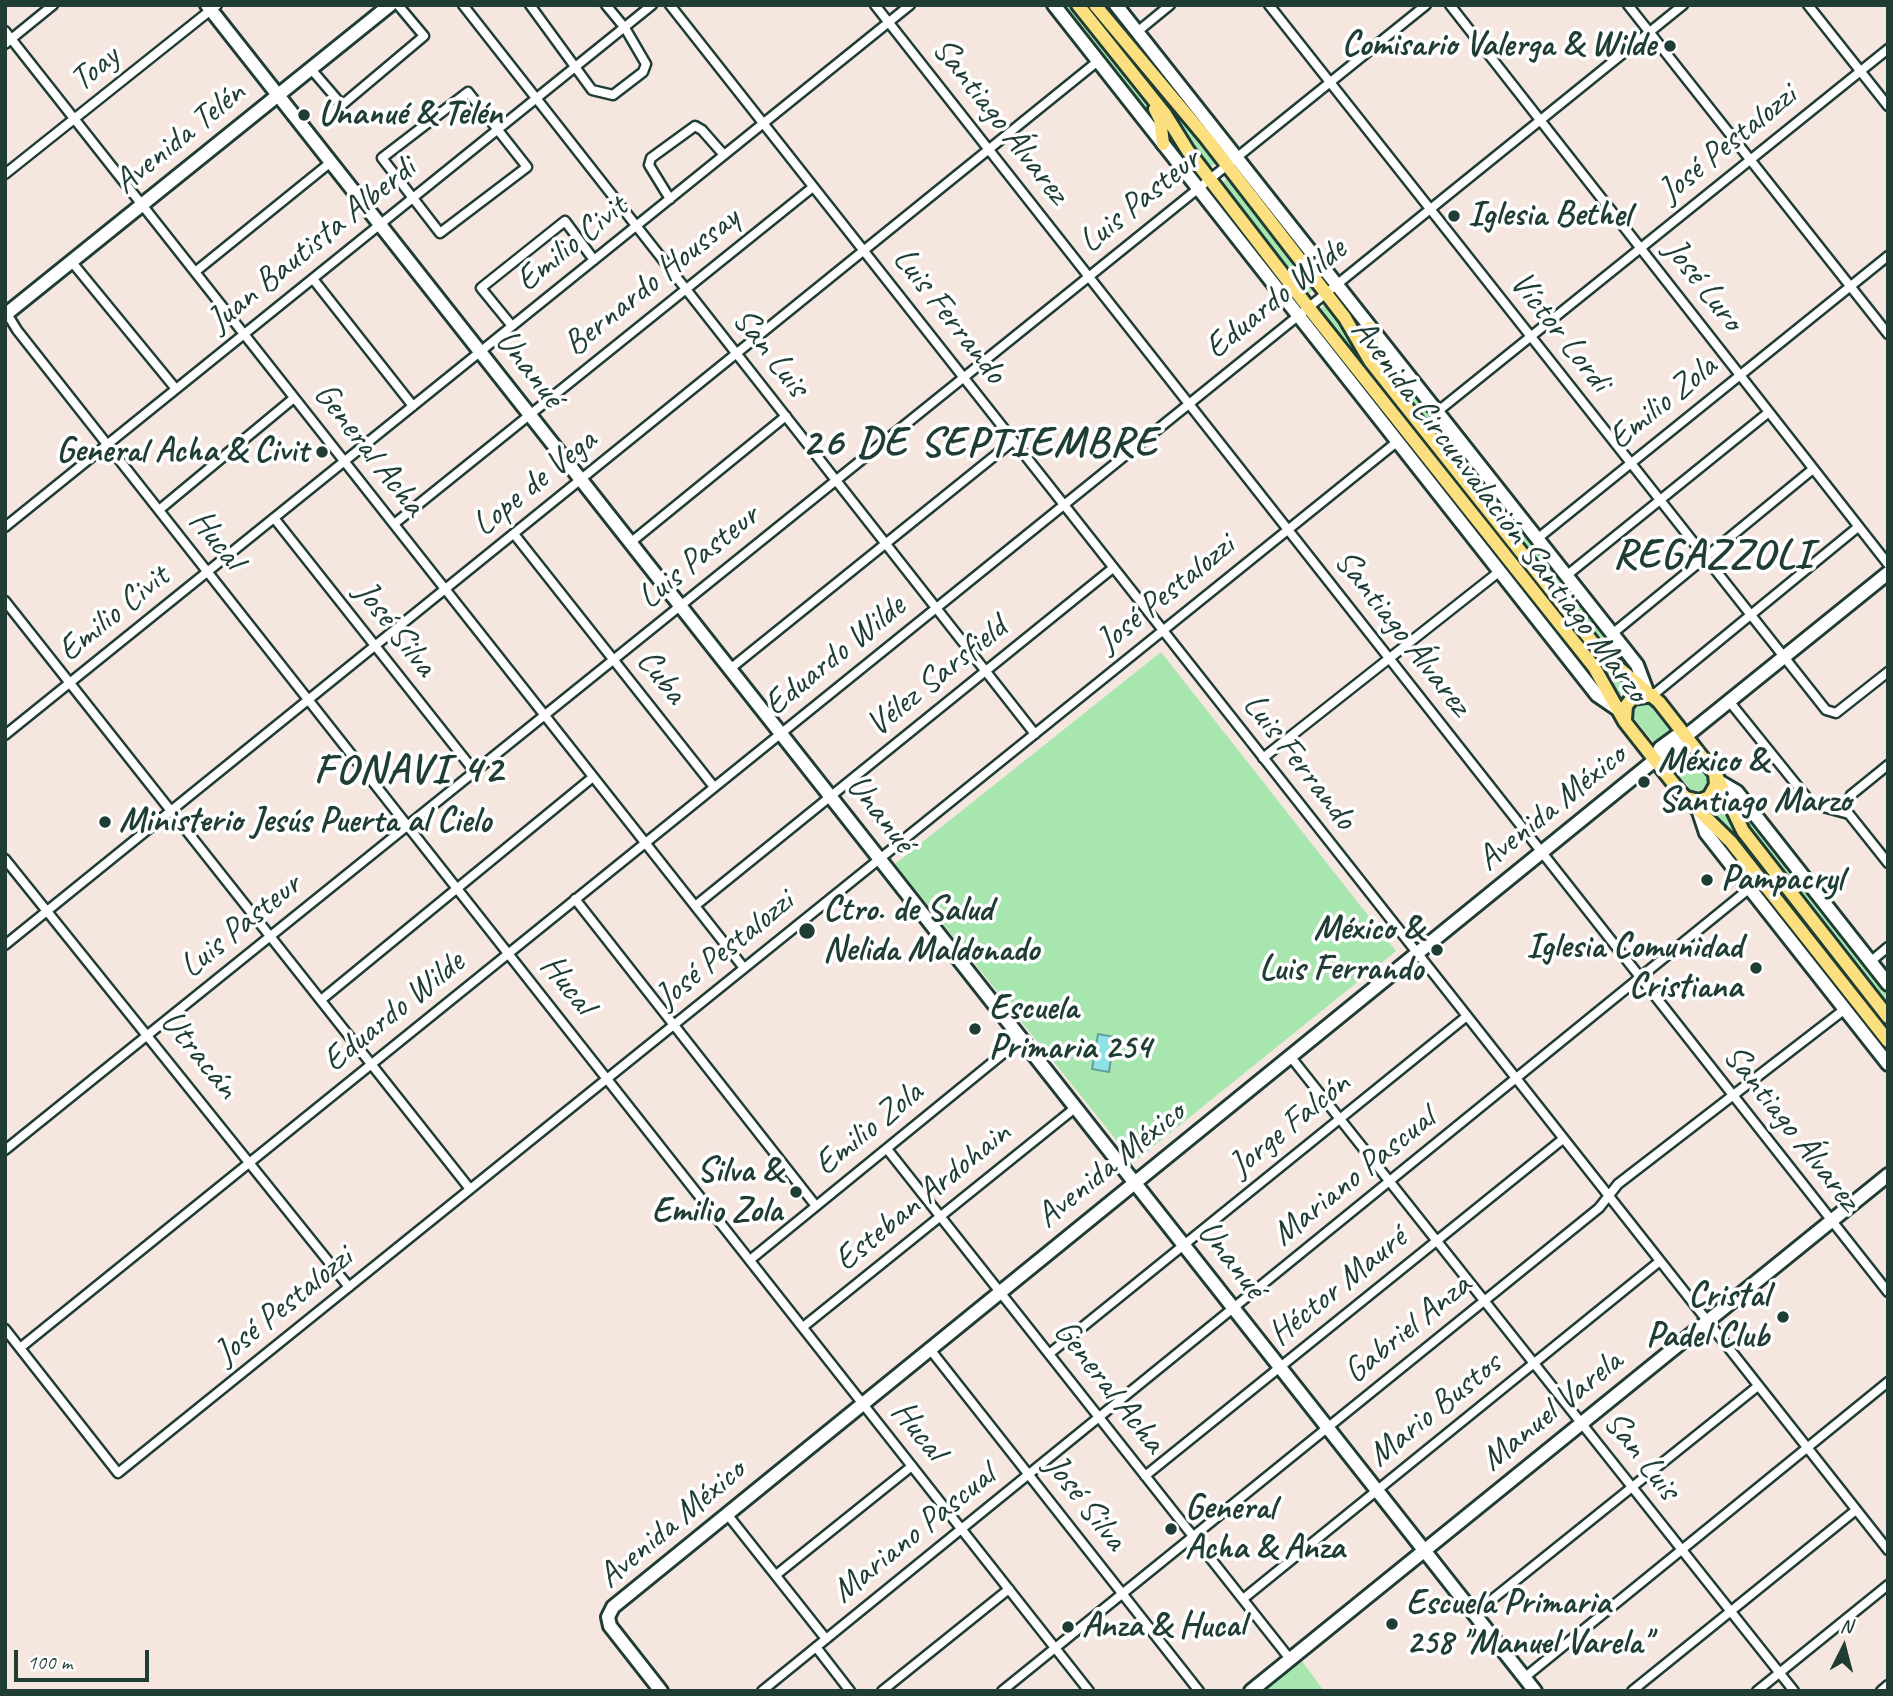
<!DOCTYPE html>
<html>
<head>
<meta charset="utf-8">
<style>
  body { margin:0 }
  #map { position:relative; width:1893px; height:1696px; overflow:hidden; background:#f5e6df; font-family:Caveat,sans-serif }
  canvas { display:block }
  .frame { position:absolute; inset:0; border:7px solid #1f3d34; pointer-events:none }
  .north { position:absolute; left:1809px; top:1612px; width:70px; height:70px; -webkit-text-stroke:5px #fff; paint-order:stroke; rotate:6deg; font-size:19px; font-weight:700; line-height:28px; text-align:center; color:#1f3d34 }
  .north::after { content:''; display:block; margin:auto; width:24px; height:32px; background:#1f3d34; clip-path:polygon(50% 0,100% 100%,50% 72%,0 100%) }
  .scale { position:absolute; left:14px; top:1650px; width:135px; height:32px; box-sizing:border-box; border:4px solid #1f3d34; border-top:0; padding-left:9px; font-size:21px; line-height:24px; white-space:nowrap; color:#1f3d34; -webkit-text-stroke:5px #fff; paint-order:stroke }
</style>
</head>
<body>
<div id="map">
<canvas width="1893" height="1696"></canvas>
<div class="frame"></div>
<div class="north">N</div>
<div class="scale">100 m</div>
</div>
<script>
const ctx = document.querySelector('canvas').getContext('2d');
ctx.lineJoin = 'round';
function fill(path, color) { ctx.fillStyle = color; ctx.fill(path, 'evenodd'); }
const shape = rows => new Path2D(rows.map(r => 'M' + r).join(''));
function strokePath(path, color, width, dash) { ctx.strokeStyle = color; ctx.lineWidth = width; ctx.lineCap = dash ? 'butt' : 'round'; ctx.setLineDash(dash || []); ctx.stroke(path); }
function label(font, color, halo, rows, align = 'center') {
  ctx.font = font + ' Caveat,sans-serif'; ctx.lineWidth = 7; ctx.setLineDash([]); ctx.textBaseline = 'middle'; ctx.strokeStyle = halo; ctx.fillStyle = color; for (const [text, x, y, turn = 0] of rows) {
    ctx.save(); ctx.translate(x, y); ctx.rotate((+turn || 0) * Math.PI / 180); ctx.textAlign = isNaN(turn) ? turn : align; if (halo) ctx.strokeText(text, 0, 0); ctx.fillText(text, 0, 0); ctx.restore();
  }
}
fill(shape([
  [1058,5,1072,5,1155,115,1158,128],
  [1083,5,1090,5,1201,139,1217,160,1215,164,1207,168],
  [1229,177,1315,288,1307,295,1220,185],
  [1328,303,1630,685,1620,695,1617,695,1317,311],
  [1322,338,1343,360,1586,665,1604,694],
  [1376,342,1635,672,1604,649,1427,426,1380,360],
  [1161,652,1396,951,1134,1162,895,864],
  [1642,702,1653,707,1672,731,1656,745,1633,717,1635,706],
  [1682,749,1686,749,1707,775,1708,783,1702,791,1691,790,1668,762],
  [1731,793,1888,990,1888,1010,1749,834],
  [1718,799,1722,800,1742,837,1888,1024,1888,1033,1708,811],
  [1709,828,1732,851,1888,1049,1888,1057],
  [1299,1657,1324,1691,1257,1691]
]), '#a7e7af');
const water = shape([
  [1098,1034,1114,1037,1109,1072,1092,1069,1098,1034]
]);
fill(water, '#8fe1e5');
strokePath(water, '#629f9e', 2);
const street = shape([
  [463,5,1035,734],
  [530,5,592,90,613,95,643,72,646,64,625,28,606,5],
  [670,5,1888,1550],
  [875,5,1888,1292],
  [1269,5,1826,710,1836,713,1888,672],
  [1450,5,1888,564],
  [1628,5,1888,334],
  [1808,5,1888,106],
  [5,31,744,968],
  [1137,32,1170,5],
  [5,44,53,5],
  [311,69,342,105,424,36,398,5],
  [468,92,527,167,440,233,382,158,468,92],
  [5,174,217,5],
  [670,199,649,165,651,158,695,126,702,130,724,155],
  [71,261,176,389],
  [195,272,331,162],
  [313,279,413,406],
  [6,312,17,330,1089,1691],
  [512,326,481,288,565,221,594,260],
  [1437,412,1888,49],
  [159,510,294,398],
  [274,518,475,772],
  [394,524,813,187],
  [5,527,652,5],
  [514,534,714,787],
  [1537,539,1888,256],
  [630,543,786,416],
  [1566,576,1769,412],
  [5,601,470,1189],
  [1612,634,1813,469],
  [730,669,1013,441],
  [1653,695,1858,527],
  [1729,701,1812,804,1849,814,1888,863],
  [5,735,910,5],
  [1263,758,1500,571],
  [1844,811,1851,795,1888,765],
  [5,859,349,1287],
  [575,899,816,1206],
  [695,906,1113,568],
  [5,945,1098,61],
  [1870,962,1888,947],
  [321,1000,593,777],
  [1290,1056,1794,1691],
  [887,1149,1290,1659],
  [5,1150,1426,5],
  [750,1260,1021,1039],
  [803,1327,1075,1108],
  [5,1329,118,1473,1398,441],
  [20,1348,1683,5],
  [929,1348,1199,1691],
  [1049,1354,1467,1016],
  [1145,1476,1563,1139],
  [727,1514,826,1639],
  [776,1575,912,1466],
  [1243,1599,1660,1261],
  [1474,1614,1758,1386],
  [816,1647,850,1691],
  [1524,1678,1888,1382],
  [762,1691,1750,888],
  [882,1691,1009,1589],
  [1002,1691,1599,1208,1618,1184,1845,1009],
  [1632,1691,1856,1510],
  [1757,1691,1888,1585],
  [1881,1691,1888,1685]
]);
const secondary = shape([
  [207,5,1535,1691],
  [1054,5,1597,695,1619,710],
  [1116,5,1637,665,1646,689],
  [5,315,390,5],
  [1655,760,1660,748,1675,737,1686,736],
  [1720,782,1737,792,1888,984],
  [1698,809,1706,833,1888,1064],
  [661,1691,610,1626,608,1617,613,1607,1655,760,1679,745,1686,736,1888,573],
  [1251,1691,1888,1175]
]);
const primary = shape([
  [1078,5,1165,114,1188,151,1308,307,1594,667,1625,722,1681,793,1731,842,1888,1041],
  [1095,5,1207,139,1345,318,1370,361,1601,653,1659,702,1716,775,1743,831,1888,1017],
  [1155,109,1160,119,1163,144],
  [1370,328,1374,353,1380,364],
  [1625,719,1626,706,1632,698,1653,695],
  [1687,798,1699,801,1709,797,1716,785,1715,774]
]);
strokePath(street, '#1f3d34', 13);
strokePath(secondary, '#1f3d34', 18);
strokePath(primary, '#1f3d34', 18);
strokePath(street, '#fff', 8);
strokePath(secondary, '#fff', 12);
strokePath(primary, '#fce080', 12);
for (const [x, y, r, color] of [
  [1670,46,7,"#1f3d34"],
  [304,115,7,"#1f3d34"],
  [1454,216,7,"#1f3d34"],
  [322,452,7,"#1f3d34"],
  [1644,782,7,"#1f3d34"],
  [105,822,7,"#1f3d34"],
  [1707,880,7,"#1f3d34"],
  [807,931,9,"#1f3d34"],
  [1437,950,7,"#1f3d34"],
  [1756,968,7,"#1f3d34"],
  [975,1029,7,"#1f3d34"],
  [796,1192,7,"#1f3d34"],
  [1783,1317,7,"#1f3d34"],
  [1171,1529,7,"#1f3d34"],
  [1392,1624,7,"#1f3d34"],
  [1068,1627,7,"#1f3d34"]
]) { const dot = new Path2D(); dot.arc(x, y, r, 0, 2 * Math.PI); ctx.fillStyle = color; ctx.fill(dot); strokePath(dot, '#fff', 2.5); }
label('bold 35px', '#1f3d34', '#fff', [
  ["Comisario Valerga & Wilde",1656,46,"right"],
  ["Unanué & Telén",318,115],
  ["Iglesia Bethel",1468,216],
  ["General Acha & Civit",308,452,"right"],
  ["México &",1658,762],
  ["Santiago Marzo",1658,802],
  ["Ministerio Jesús Puerta al Cielo",119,822],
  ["Pampacryl",1721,880],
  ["Ctro. de Salud",823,911],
  ["Nelida Maldonado",823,951],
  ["México &",1423,930,"right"],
  ["Luis Ferrando",1423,970,"right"],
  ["Iglesia Comunidad",1742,948,"right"],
  ["Cristiana",1742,988,"right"],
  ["Escuela",989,1009],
  ["Primaria 254",989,1049],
  ["Silva &",782,1172,"right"],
  ["Emilio Zola",782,1212,"right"],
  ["Cristal",1769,1297,"right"],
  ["Padel Club",1769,1337,"right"],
  ["General",1185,1509],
  ["Acha & Anza",1185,1549],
  ["Escuela Primaria",1406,1604],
  ["258 \"Manuel Varela\"",1406,1644],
  ["Anza & Hucal",1082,1627]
], 'left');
label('35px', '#1f3d34', '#fff', [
  ["Toay",95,69,-39],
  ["Santiago Álvarez",1000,121,52],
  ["Avenida Telén",180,138,-39],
  ["José Pestalozzi",1728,144,-39],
  ["Luis Pasteur",1140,201,-39],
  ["Emilio Civit",572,244,-39],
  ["Juan Bautista Alberdi",312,245,-39],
  ["Bernardo Houssay",652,282,-39],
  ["José Luro",1703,285,52],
  ["Eduardo Wilde",1276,299,-39],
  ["Luis Ferrando",949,316,52],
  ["Víctor Lordi",1560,332,52],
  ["San Luis",770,353,52],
  ["Unanué",529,369,52],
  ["Emilio Zola",1663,403,-39],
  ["General Acha",369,450,52],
  ["Lope de Vega",535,483,-39],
  ["Avenida Circunvalación Santiago Marzo",1499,511,53],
  ["Hucal",216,540,52],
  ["Luis Pasteur",699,557,-39],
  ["José Pestalozzi",1166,594,-39],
  ["Emilio Civit",114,614,-39],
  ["José Silva",395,629,52],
  ["Santiago Álvarez",1402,633,52],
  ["Eduardo Wilde",835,656,-39],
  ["Cuba",661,677,52],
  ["Vélez Sarsfield",937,677,-39],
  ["Luis Ferrando",1299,762,52],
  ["Avenida México",1552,808,-39],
  ["Unanué",880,814,52],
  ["Luis Pasteur",241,926,-39],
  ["José Pestalozzi",725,950,-39],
  ["Hucal",567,985,52],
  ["Eduardo Wilde",394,1012,-39],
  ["Utracán",199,1055,51],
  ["Jorge Falcón",1290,1125,-39],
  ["Santiago Álvarez",1791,1128,52],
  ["Emilio Zola",869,1129,-39],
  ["Avenida México",1111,1165,-39],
  ["Mariano Pascual",1354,1177,-39],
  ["Esteban Ardohain",923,1197,-39],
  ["Unanué",1231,1260,52],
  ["Héctor Mauré",1338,1287,-39],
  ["José Pestalozzi",284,1306,-39],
  ["Gabriel Anza",1408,1329,-39],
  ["General Acha",1109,1387,52],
  ["Mario Bustos",1435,1410,-39],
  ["Manuel Varela",1552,1411,-39],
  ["Hucal",918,1431,52],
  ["San Luis",1641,1456,52],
  ["José Silva",1085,1503,52],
  ["Avenida México",672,1524,-40],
  ["Mariano Pascual",914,1534,-39]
]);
ctx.letterSpacing = '2px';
label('bold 42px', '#1f3d34', '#fff', [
  ["26 DE SEPTIEMBRE",980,444],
  ["REGAZZOLI",1713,556],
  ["FONAVI 42",409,771]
]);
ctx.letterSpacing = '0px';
</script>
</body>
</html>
